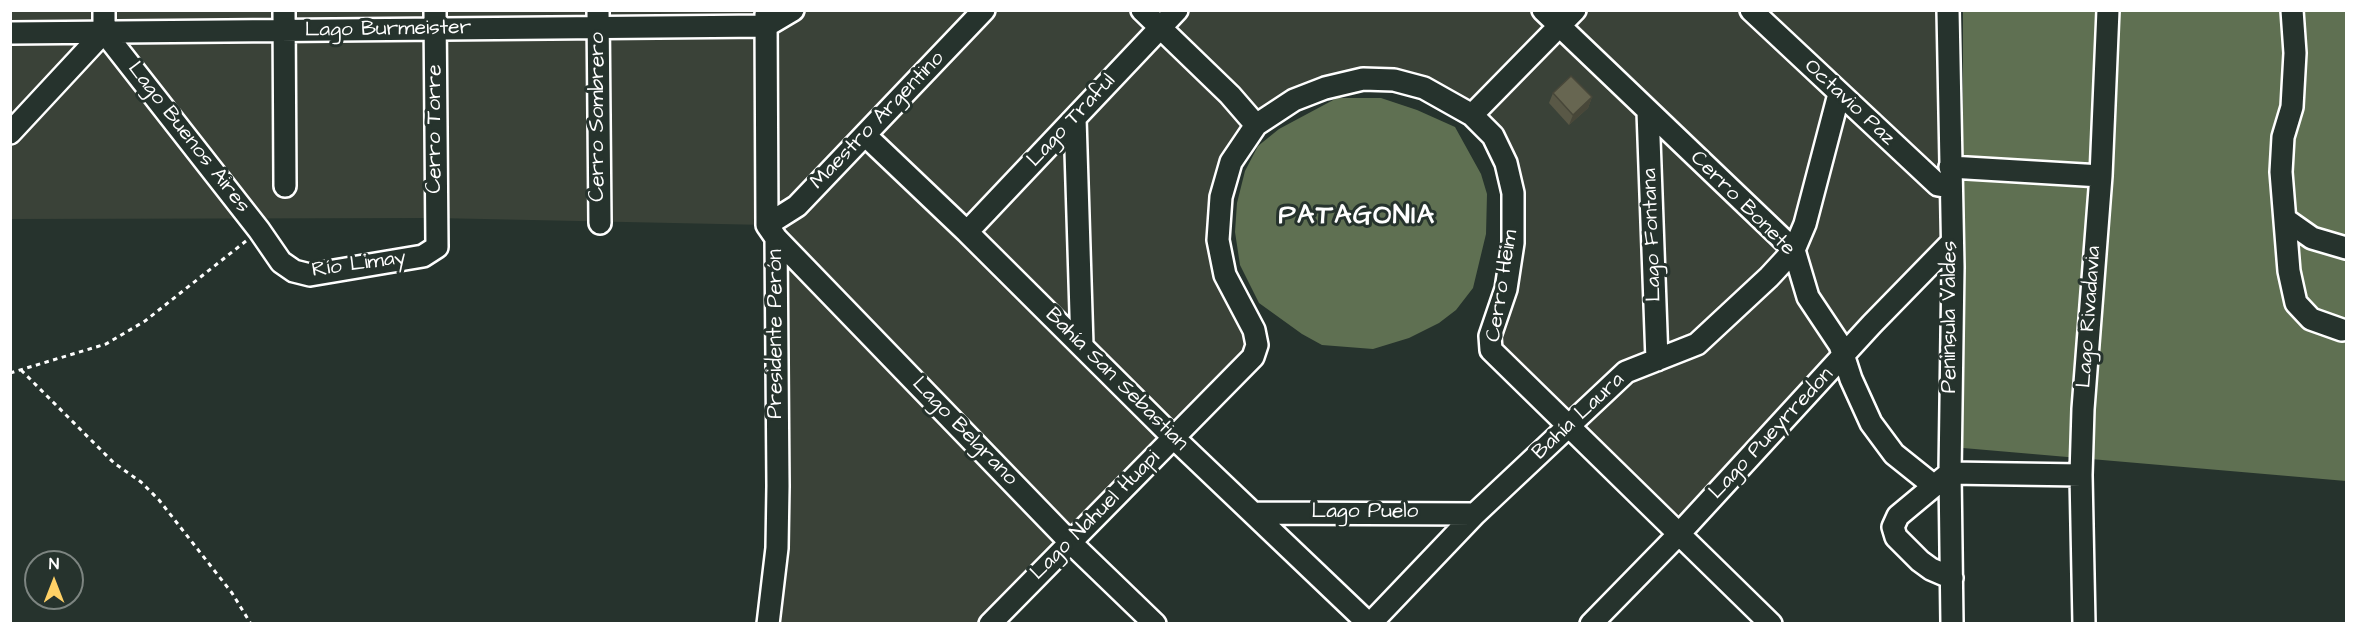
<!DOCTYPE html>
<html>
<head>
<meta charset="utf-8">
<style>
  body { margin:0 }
  #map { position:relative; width:2357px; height:634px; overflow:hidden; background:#26332d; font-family:"Architects Daughter",sans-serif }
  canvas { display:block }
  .frame { position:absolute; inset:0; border:12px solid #fff; pointer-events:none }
  .north { position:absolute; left:24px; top:550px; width:60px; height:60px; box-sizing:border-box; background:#26332d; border:2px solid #7d8581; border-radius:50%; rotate:0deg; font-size:16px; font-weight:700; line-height:24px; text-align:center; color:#fff }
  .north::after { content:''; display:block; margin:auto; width:21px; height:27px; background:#ffd166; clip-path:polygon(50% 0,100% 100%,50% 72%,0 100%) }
</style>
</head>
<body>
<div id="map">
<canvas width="2357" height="634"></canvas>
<div class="frame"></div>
<div class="north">N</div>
</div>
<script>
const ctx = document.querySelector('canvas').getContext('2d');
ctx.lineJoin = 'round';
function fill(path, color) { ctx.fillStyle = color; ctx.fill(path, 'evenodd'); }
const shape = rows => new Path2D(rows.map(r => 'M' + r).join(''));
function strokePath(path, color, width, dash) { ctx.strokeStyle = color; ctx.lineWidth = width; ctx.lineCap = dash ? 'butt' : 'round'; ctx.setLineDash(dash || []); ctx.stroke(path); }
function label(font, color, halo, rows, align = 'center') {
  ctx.font = font + ' "Architects Daughter",sans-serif'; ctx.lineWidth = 6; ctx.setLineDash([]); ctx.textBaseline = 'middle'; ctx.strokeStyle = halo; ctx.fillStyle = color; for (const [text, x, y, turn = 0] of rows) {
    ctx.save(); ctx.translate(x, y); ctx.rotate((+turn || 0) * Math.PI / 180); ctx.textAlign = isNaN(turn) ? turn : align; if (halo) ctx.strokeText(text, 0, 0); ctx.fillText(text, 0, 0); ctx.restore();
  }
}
fill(shape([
  [10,11,1951,11,1952,242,1678,535,1491,350,1513,243,1493,136,1394,80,1294,100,1231,162,1218,240,1257,345,990,623,768,623,767,225,436,218,11,219]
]), '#3a4238');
fill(shape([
  [1963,11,2346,11,2346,481,1963,448],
  [1337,98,1381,98,1417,110,1455,127,1481,174,1487,194,1486,234,1473,288,1456,310,1439,323,1409,338,1373,349,1322,345,1302,334,1259,303,1240,265,1235,232,1237,203,1245,171,1258,146,1279,129]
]), '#5f7052');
const minor = shape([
  [104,10,104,32,259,230,281,262,294,271,310,275,423,256,437,247,435,10],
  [284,10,285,186],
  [598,10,600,223],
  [1142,10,1230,95,1256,125],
  [1543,10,1794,250,1808,297,1840,345,1851,379,1871,423,1894,454,1934,486],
  [1751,10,1938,185,1950,187],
  [1948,10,1953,267,1950,473,1952,624],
  [2292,10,2295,53,2292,107,2283,137,2281,172,2289,271,2296,303,2311,319,2342,330],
  [766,14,767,225,776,238,778,486,777,548,768,624],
  [10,33,766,26,793,10],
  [1648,111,1657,360],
  [1472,115,1575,10],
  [1075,118,1082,346],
  [10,133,104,32],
  [865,135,967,232,1174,438,1369,624],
  [1950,167,2101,176],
  [2285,219,2312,238,2346,248],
  [767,225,797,206,984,10],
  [967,232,1177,10],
  [776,238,1070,542,1155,624],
  [1255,513,1475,514],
  [1952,578,1931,569,1920,561,1896,537,1893,527,1898,516,1934,486,1950,473,2081,475],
  [990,624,1253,357,1257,345,1254,330,1225,275,1218,240,1221,197,1231,162,1256,125,1294,100,1325,88,1363,79,1394,80,1424,88,1472,115,1493,136,1506,163,1513,193,1513,243,1506,289,1490,336,1491,350,1771,624],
  [1370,624,1475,514,1626,372,1697,344,1769,277,1794,250,1805,224,1839,94],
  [1591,624,1678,535,1872,324,1952,242],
  [2084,624,2081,475,2083,409,2101,176,2108,10]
]);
strokePath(minor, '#fff', 26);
strokePath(shape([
  [21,370,114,463,141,482,159,500,232,593,251,624],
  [10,373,106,344,145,321,246,241]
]), '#fff', 3, [4.5, 4.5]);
strokePath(minor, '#26332d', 21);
fill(shape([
  [1553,93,1592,97,1588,108,1569,125,1549,103]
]), '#595846');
fill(shape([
  [1592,97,1588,108,1569,125,1573,115]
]), '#484739');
const building = shape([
  [1571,76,1592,97,1573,115,1553,93,1571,76]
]);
fill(building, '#676651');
strokePath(building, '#484739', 1.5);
label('21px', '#fff', '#26332d', [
  ["Lago Burmeister",388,30,-1],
  ["Octavio Paz",1849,103,43],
  ["Cerro Sombrero",599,117,-90],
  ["Maestro Argentino",878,121,-46],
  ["Lago Traful",1072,121,-47],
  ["Cerro Torre",436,129,-90],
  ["Lago Buenos Aires",188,138,52],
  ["Cerro Bonete",1742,204,45],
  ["Lago Fontana",1653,235,-92],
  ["Río Limay",359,265,-8],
  ["Cerro Heim",1503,286,-81],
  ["Peninsula Valdes",1951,317,-90],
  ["Lago Rivadavia",2090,317,-86],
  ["Presidente Perón",777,334,-90],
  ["Bahía San Sebastian",1116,380,45],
  ["Bahía Laura",1579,417,-43],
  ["Lago Belgrano",964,432,46],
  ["Lago Pueyrredon",1772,434,-47],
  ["Lago Puelo",1365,513],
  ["Lago Nahuel Huapi",1096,516,-45]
]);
ctx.letterSpacing = '1.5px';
label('bold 27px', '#fff', '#26332d', [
  ["PATAGONIA",1357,217]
]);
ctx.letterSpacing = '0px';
</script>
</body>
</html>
